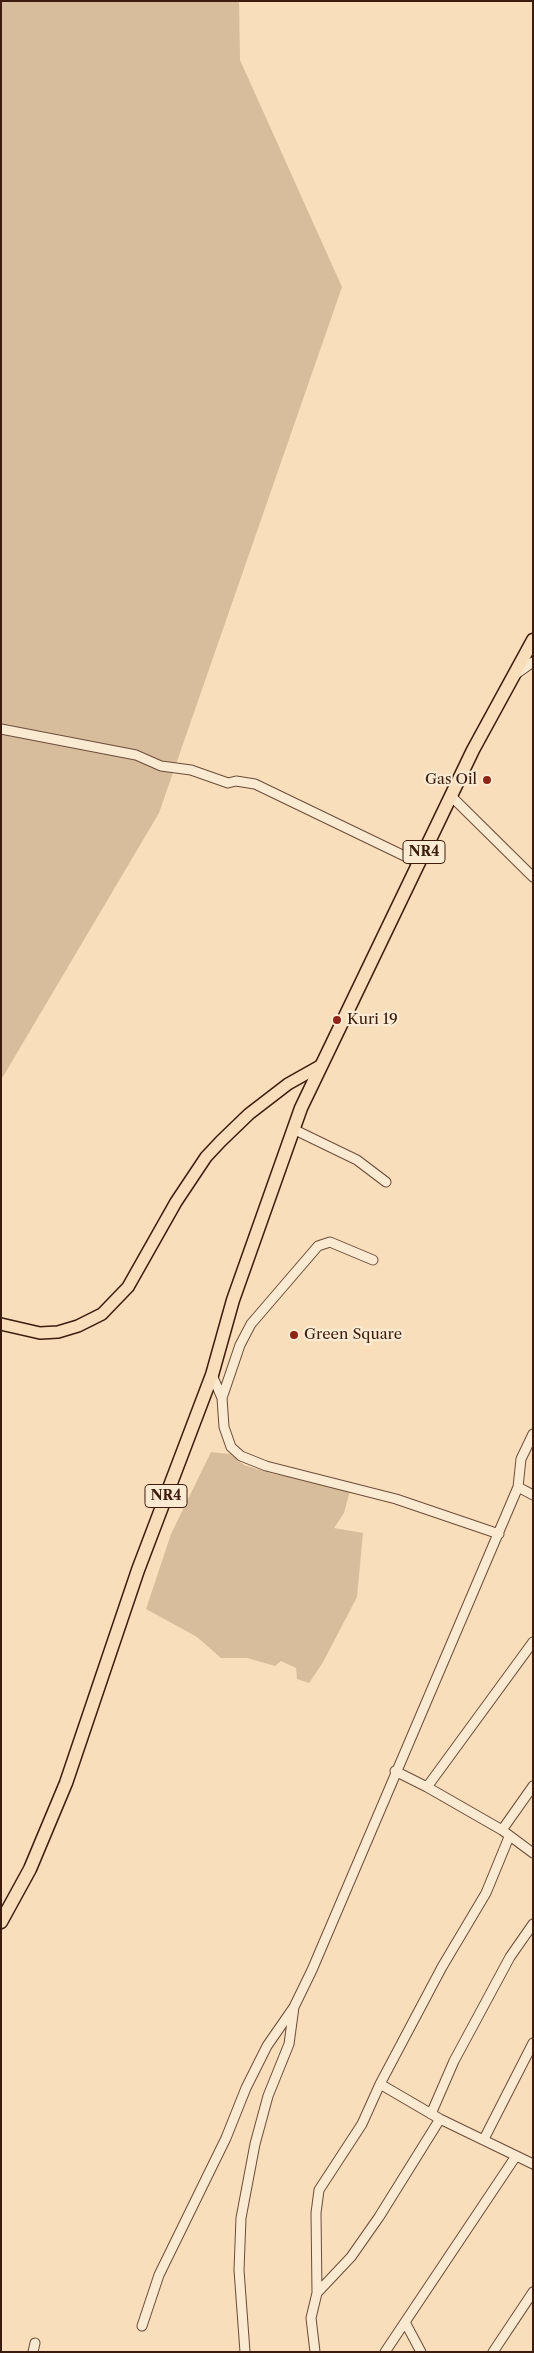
<!DOCTYPE html>
<html>
<head>
<meta charset="utf-8">
<style>
  body { margin:0 }
  #map { position:relative; width:534px; height:2353px; overflow:hidden; background:#f8deba; font-family:"Libre Caslon Text",serif }
  canvas { display:block }
  .frame { position:absolute; inset:0; border:2px solid #3d1c0e; pointer-events:none }
</style>
</head>
<body>
<div id="map">
<canvas width="534" height="2353"></canvas>
<div class="frame"></div>
</div>
<script>
const ctx = document.querySelector('canvas').getContext('2d');
ctx.lineJoin = 'round';
function fill(path, color) { ctx.fillStyle = color; ctx.fill(path, 'evenodd'); }
const shape = rows => new Path2D(rows.map(r => 'M' + r).join(''));
function strokePath(path, color, width, dash) { ctx.strokeStyle = color; ctx.lineWidth = width; ctx.lineCap = dash ? 'butt' : 'round'; ctx.setLineDash(dash || []); ctx.stroke(path); }
function label(font, color, halo, rows, align = 'center') {
  ctx.font = font + ' "Libre Caslon Text",serif'; ctx.lineWidth = 4.5; ctx.setLineDash([]); ctx.textBaseline = 'middle'; ctx.strokeStyle = halo; ctx.fillStyle = color; for (const [text, x, y, turn = 0] of rows) {
    ctx.save(); ctx.translate(x, y); ctx.rotate((+turn || 0) * Math.PI / 180); ctx.textAlign = isNaN(turn) ? turn : align; if (halo) ctx.strokeText(text, 0, 0); ctx.fillText(text, 0, 0); ctx.restore();
  }
}
fill(shape([
  [1,1,239,1,240,60,342,287,159,813,1,1080],
  [211,1452,230,1454,244,1465,273,1474,351,1487,344,1513,334,1528,363,1533,357,1597,322,1664,309,1683,297,1679,296,1668,281,1661,275,1666,247,1658,221,1658,197,1637,146,1609,171,1534]
]), '#d8bd9d');
const minor = shape([
  [516,674,533,662],
  [1,729,136,755,161,766,191,770,228,783,236,781,255,784,419,863],
  [451,796,533,877],
  [293,1129,357,1160,386,1182],
  [212,1375,222,1398,224,1427,231,1447,241,1456,266,1466,396,1499,499,1534],
  [222,1398,240,1345,251,1324,318,1246,330,1242,373,1260],
  [518,1487,533,1495],
  [395,1771,427,1787,502,1830,533,1853],
  [427,1787,533,1642],
  [502,1830,533,1786],
  [380,2084,440,2119,533,2164],
  [431,2114,454,2061,510,1957,533,1924],
  [484,2139,533,2043],
  [317,2293,316,2213,319,2190,362,2124,380,2084,442,1967,486,1893,509,1837],
  [405,2322,421,2352],
  [142,2326,159,2275,226,2138,246,2088,267,2046,294,2007,312,1970,518,1487,521,1459,533,1434],
  [33,2352,35,2343],
  [245,2352,239,2270,241,2218,255,2144,268,2096,289,2044,294,2007],
  [315,2352,311,2318,317,2293,351,2257,379,2217,440,2119],
  [385,2352,516,2156],
  [493,2352,533,2292]
]);
const major = shape([
  [1,1324,40,1333,58,1332,78,1326,102,1314,128,1287,176,1202,206,1157,221,1141,249,1114,288,1084,320,1066]
]);
const highway = shape([
  [1,1922,30,1869,66,1783,138,1570,212,1375,233,1300,301,1108,473,750,533,640]
]);
strokePath(minor, '#6c4c39', 11);
strokePath(major, '#3d1c0e', 14);
strokePath(highway, '#3d1c0e', 15);
strokePath(minor, '#faead2', 9);
strokePath(major, '#f8deba', 11);
strokePath(highway, '#f8deba', 12);
for (const [x, y, r, color] of [
  [487,780,5,"#8f2418"],
  [337,1020,5,"#8f2418"],
  [294,1335,5,"#8f2418"]
]) { const dot = new Path2D(); dot.arc(x, y, r, 0, 2 * Math.PI); ctx.fillStyle = color; ctx.fill(dot); strokePath(dot, '#faead2', 2); }
for (const [x, y, w] of [
  [424,852,42],
  [166,1496,42]
]) { const box = new Path2D(); box.roundRect(x - w / 2, y - 11.5, w, 23, 4); ctx.fillStyle = '#faead2'; ctx.fill(box); strokePath(box, '#3d1c0e', 1); }
label('bold 14px', '#3d1c0e', null, [
  ["NR4",424,852],
  ["NR4",166,1496]
]);
label('15px', '#3d1c0e', '#faead2', [
  ["Gas Oil",477,780,"right"],
  ["Kuri 19",347,1020],
  ["Green Square",304,1335]
], 'left');
</script>
</body>
</html>
